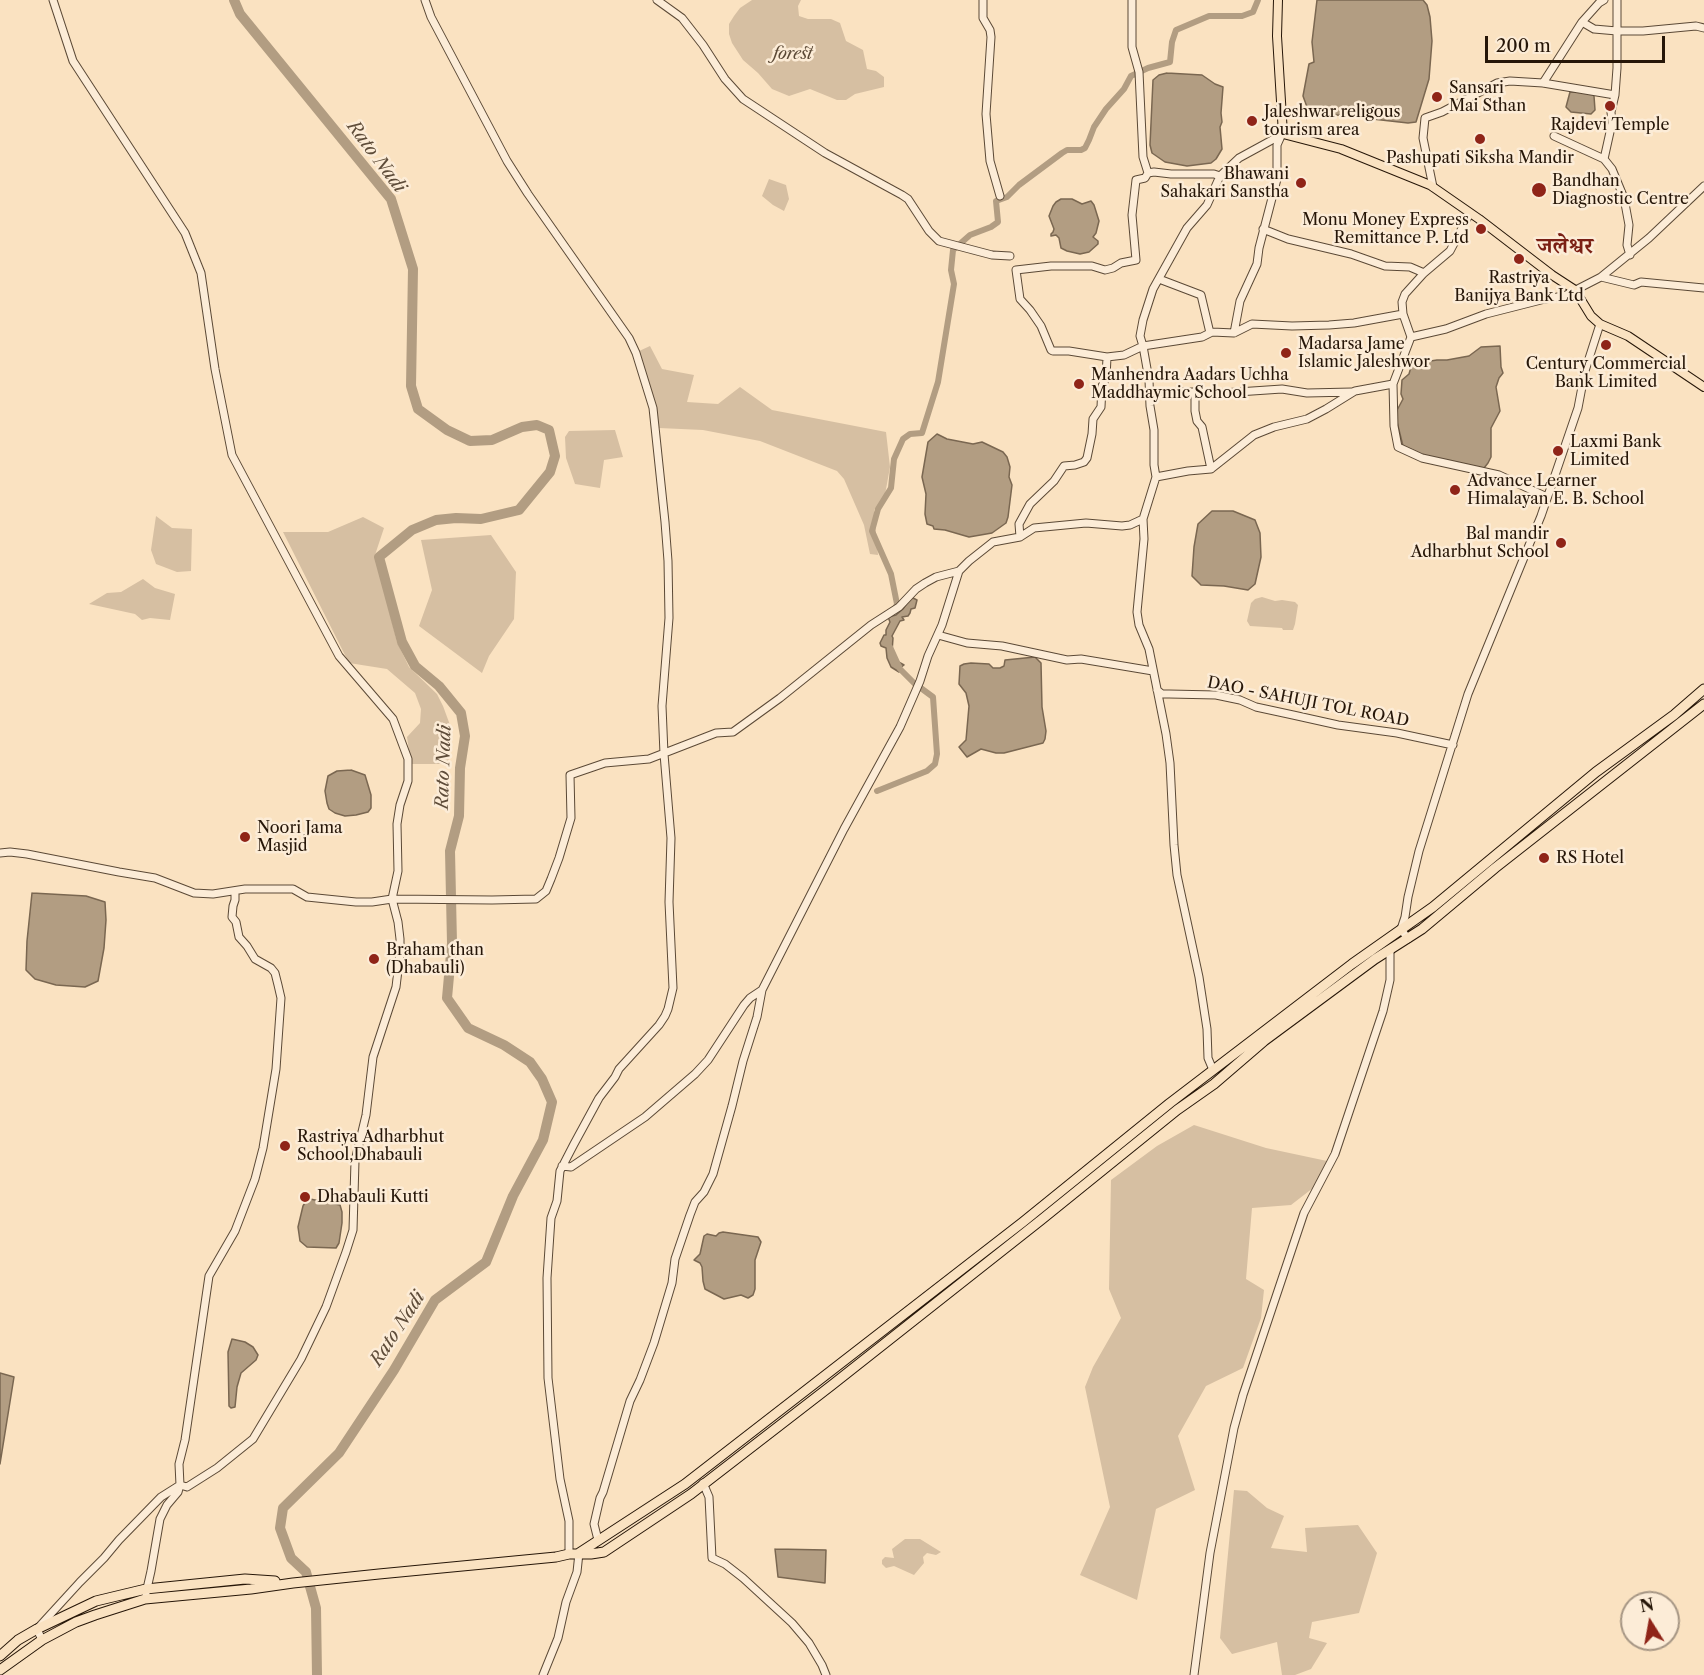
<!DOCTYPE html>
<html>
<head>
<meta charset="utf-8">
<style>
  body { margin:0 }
  #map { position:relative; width:1704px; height:1675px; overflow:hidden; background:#fae2c1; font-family:"Libre Caslon Text",serif }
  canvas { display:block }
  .north { position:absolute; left:1620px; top:1591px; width:60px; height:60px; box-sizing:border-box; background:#fcecd7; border:2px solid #a69684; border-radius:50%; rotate:349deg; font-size:16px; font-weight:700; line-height:24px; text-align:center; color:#261608 }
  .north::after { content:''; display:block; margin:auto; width:21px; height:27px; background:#8f2418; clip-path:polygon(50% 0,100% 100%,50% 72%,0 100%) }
  .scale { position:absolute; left:1485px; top:36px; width:180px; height:27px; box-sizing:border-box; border:3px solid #261608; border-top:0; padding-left:8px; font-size:18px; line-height:21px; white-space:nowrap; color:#261608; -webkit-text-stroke:4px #fcecd7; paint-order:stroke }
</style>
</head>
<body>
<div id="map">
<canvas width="1704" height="1675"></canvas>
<div class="north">N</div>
<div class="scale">200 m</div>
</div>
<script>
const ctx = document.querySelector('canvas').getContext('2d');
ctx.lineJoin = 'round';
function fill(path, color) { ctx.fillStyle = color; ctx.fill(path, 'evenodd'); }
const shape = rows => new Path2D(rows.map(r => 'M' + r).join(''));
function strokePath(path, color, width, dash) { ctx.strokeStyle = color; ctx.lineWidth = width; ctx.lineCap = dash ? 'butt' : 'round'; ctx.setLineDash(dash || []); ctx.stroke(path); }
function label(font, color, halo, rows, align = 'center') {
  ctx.font = font + ' "Libre Caslon Text","Noto Serif Devanagari",serif'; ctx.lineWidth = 5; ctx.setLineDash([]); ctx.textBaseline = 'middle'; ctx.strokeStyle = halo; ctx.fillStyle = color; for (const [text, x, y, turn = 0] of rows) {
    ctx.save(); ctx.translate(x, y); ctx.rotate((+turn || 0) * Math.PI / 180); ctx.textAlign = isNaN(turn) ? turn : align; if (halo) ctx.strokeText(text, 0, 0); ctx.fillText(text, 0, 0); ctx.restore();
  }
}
fill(shape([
  [752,0,801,0,798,6,799,16,808,19,831,19,840,23,846,41,863,50,867,69,876,71,884,77,884,87,855,94,846,100,837,100,810,89,789,96,772,89,758,73,743,60,732,43,729,34,729,24,734,16,740,8],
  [769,179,786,185,789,199,784,211,773,205,762,196],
  [650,346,662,369,694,375,687,402,718,404,740,387,772,410,886,432,890,467,884,500,874,510,878,555,870,554,864,525,844,479,837,471,760,441,703,430,659,428,651,390,637,352],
  [615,430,623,457,604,460,600,488,575,484,566,458,565,437,569,431],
  [156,516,172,528,192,529,191,571,177,572,156,564,151,550],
  [363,517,384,528,375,555,397,642,409,667,437,694,443,706,450,725,451,739,448,764,411,764,407,737,420,723,421,709,415,693,387,669,349,663,283,532,328,532],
  [491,535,516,572,514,619,489,656,482,673,419,626,432,590,421,540],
  [143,579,155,588,175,594,170,620,150,618,142,620,135,614,89,604,107,593,121,592],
  [1262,597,1275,601,1282,600,1295,602,1298,605,1295,624,1293,630,1283,630,1282,628,1250,626,1247,621,1251,603,1255,599],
  [1194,1125,1266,1148,1327,1161,1313,1188,1291,1205,1252,1208,1246,1279,1264,1290,1261,1318,1243,1368,1206,1386,1178,1436,1195,1490,1156,1509,1137,1600,1080,1575,1110,1507,1085,1387,1093,1367,1121,1318,1109,1289,1111,1180,1157,1146],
  [1234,1490,1247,1491,1267,1508,1284,1516,1271,1548,1307,1552,1305,1528,1358,1525,1377,1553,1359,1613,1312,1622,1309,1638,1327,1643,1311,1669,1295,1675,1282,1675,1277,1642,1232,1654,1220,1638],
  [905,1539,920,1539,941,1552,936,1555,927,1553,923,1557,924,1563,914,1575,894,1566,886,1568,882,1564,882,1560,885,1557,894,1558,892,1549]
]), '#d6bfa2');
const water = shape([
  [1317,0,1423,0,1427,5,1430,17,1432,41,1429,79,1416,122,1408,123,1319,113,1307,107,1303,96,1309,64,1314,62,1312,42,1317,0],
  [1167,73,1202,75,1215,84,1223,87,1221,113,1222,122,1220,127,1222,149,1216,159,1211,163,1187,166,1165,162,1152,153,1150,145,1153,80,1159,75,1167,73],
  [1570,92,1591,92,1594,96,1595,110,1591,114,1571,112,1566,107,1570,92],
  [1061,199,1072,199,1082,204,1091,201,1094,205,1099,221,1096,233,1093,237,1098,241,1098,244,1089,252,1080,254,1067,251,1061,248,1059,238,1056,235,1051,236,1051,234,1053,232,1054,229,1049,216,1053,206,1056,202,1061,199],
  [1500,346,1501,367,1503,373,1499,378,1496,387,1500,411,1491,428,1491,457,1488,463,1484,468,1479,468,1423,455,1403,446,1395,414,1403,399,1401,394,1402,380,1409,374,1411,367,1424,362,1437,360,1447,360,1469,356,1481,347,1500,346],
  [937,434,947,439,973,444,982,442,1003,452,1007,457,1010,467,1009,477,1012,485,1008,517,1006,523,992,533,969,537,945,530,934,529,933,526,927,524,925,514,926,494,922,477,928,442,937,434],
  [1212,511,1233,511,1255,520,1260,533,1261,557,1255,584,1248,590,1224,586,1201,585,1192,576,1194,547,1198,524,1212,511],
  [911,597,917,600,915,608,911,609,910,613,908,616,902,617,904,620,900,621,892,636,893,638,892,652,894,657,895,660,904,665,900,668,899,672,891,667,887,658,886,648,881,646,880,643,884,635,886,635,886,630,890,622,888,617,896,615,903,609,911,597],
  [1035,657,1041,663,1042,707,1046,731,1045,739,1043,743,1004,753,996,753,981,749,967,757,959,747,966,740,969,706,966,693,959,684,960,666,964,664,971,663,989,664,993,668,1000,668,1004,666,1005,660,1035,657],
  [351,770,365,775,371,795,371,808,368,812,356,815,345,816,335,813,329,809,327,803,325,791,328,776,337,771,351,770],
  [32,893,86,896,105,902,106,920,104,948,98,981,85,987,56,985,35,979,26,970,27,941,32,893],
  [310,1199,340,1205,342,1212,342,1223,339,1243,336,1248,307,1247,300,1241,298,1227,303,1206,306,1201,310,1199],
  [723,1232,758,1237,761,1242,755,1260,755,1289,753,1295,748,1298,741,1295,724,1299,705,1289,703,1281,702,1267,700,1263,694,1260,700,1254,704,1236,707,1234,716,1236,719,1233,723,1232],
  [232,1339,245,1342,253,1347,258,1355,256,1360,241,1373,237,1387,235,1407,231,1408,229,1406,228,1352,232,1339],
  [0,1373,14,1377,0,1464,0,1373],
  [775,1549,826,1550,825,1583,778,1577,775,1549]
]);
fill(water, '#b29d82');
strokePath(water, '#7a6751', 1.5);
strokePath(shape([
  [895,610,897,604,891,574,872,531,878,509,891,488,894,459,903,439,910,434,922,433,938,382,954,284,951,270,953,250,970,235,991,227,998,222,996,201,1007,197,1019,185,1062,153,1067,150,1081,150,1085,148,1089,140,1094,127,1106,109,1124,89,1131,76,1148,68,1170,62,1172,42,1176,30,1209,16,1242,16,1253,12,1258,0],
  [877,791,927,771,935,764,937,754,933,697,914,683,900,669,890,647]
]), '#b29d82', 6);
strokePath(shape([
  [234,0,240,14,391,199,413,269,411,386,418,409,447,430,470,441,492,440,522,427,537,425,549,430,555,456,550,472,519,510,481,519,456,518,436,520,412,530,379,557,402,642,415,666,439,686,461,713,465,736,460,768,459,816,450,851,452,943,447,998,468,1028,504,1045,530,1062,542,1079,552,1102,543,1140,513,1196,486,1262,435,1300,394,1370,339,1453,283,1508,280,1528,291,1558,306,1572,316,1608,317,1675]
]), '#b29d82', 10);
const minor = shape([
  [425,0,431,17,507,161,528,194,629,338,636,353,653,408,665,522,668,561,669,618,662,706,664,754,671,838,669,902,673,988,668,1009,665,1016,659,1025,619,1069,615,1077,599,1098,574,1144,560,1171,557,1201,551,1218,547,1278,548,1378,560,1479,569,1521,569,1554],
  [657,0,682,18,703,45,725,79,743,99,825,153,902,195,908,199,929,231,939,241,992,255,1010,256],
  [983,0,983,18,990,30,991,37,986,114,990,161,1000,196],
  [1132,0,1132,47,1139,72,1143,157,1148,173],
  [1582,22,1594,29,1617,31,1643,31,1696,26,1704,28],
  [1543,83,1582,22,1599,3,1604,0],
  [1615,95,1617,68,1617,0],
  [1554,136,1604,159,1612,169,1624,198,1629,225,1627,245,1630,255],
  [1433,187,1423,138,1425,118,1442,112,1497,83,1510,81,1543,83,1615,95,1611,112,1612,123,1604,159],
  [1263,229,1288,239,1351,254,1385,266,1410,267,1424,273],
  [1601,277,1634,285,1641,282,1704,288],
  [1159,279,1201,295,1210,333],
  [1234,333,1240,301,1257,264,1259,248,1277,179,1277,145,1281,136],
  [1411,337,1446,329,1486,314,1545,299,1564,296,1601,277,1649,238,1704,186],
  [1107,357,1069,351,1053,351,1051,350,1041,326,1030,310,1020,299,1016,270,1051,266,1092,266,1105,270,1113,268,1121,263,1136,260,1132,215,1136,180,1145,178,1148,173,1154,172,1171,174,1214,174,1220,176],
  [1393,384,1394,426,1398,447,1422,458,1499,475,1547,497],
  [1163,392,1195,392,1208,394,1282,389,1307,393,1352,392],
  [1195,392,1195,411,1197,421,1202,427,1211,469],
  [1156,477,1188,471,1211,469,1254,435,1274,427,1307,419,1326,409,1355,391,1393,384,1411,337,1403,314],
  [1020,537,1019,524,1030,504,1054,481,1064,466,1075,465,1084,462,1087,458,1092,434,1093,419,1101,407,1102,386,1106,378,1107,357,1124,355,1143,346,1202,337,1212,332,1234,333,1252,324,1292,326,1329,325,1354,323,1403,314,1402,302,1405,294,1424,273,1450,251,1470,213],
  [938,635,967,643,1002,646,1067,660,1081,659,1153,671],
  [1157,690,1162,694,1169,694,1216,695,1240,700,1256,707,1293,715,1338,725,1397,733,1453,745],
  [0,853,10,852,27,854,119,872,155,878,194,893,213,894,245,889,293,889,307,897,356,902,372,902,392,899,492,900,536,899,546,891,551,879,559,858,571,818,570,775,605,763,649,759,716,733,733,732,780,698,871,625,899,607,916,589,925,583,936,577,959,571],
  [1408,939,1401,929,1405,917,1408,897,1419,851,1468,694,1541,516,1578,408,1585,371,1600,324],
  [1213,1070,1208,1058,1207,1029,1199,977,1177,875,1174,845,1170,763,1166,734,1149,649,1139,625,1137,612,1144,539,1143,519,1156,477,1154,465,1154,430,1150,406,1149,380,1143,346,1140,336,1143,320,1153,289,1187,228,1207,205,1220,176,1239,158,1283,134],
  [562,1166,571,1167,645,1117,695,1074,708,1060,744,1005,750,998,762,990],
  [703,1483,709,1497,712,1558,725,1564,743,1578,792,1623,809,1643,822,1665,826,1675],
  [598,1540,594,1524,600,1498,603,1492,630,1401,640,1380,654,1343,672,1283,675,1259,690,1215,695,1202,704,1192,713,1174,732,1106,743,1061,757,1017,762,990,844,829,900,727,920,681,928,656,942,625,959,571,969,561,993,542,1020,537,1034,528,1086,523,1122,526,1130,525,1143,519],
  [146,1593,151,1571,160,1519,167,1505,178,1492,180,1485,179,1464,185,1440,209,1276,235,1231,255,1179,263,1148,276,1069,281,998,278,985,275,973,271,968,255,959,247,946,239,937,236,922,232,917,233,906,235,900,235,891],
  [42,1640,37,1629,80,1582,104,1558,119,1540,161,1497,180,1485,187,1487,217,1468,253,1439,301,1359,326,1307,346,1252,353,1230,355,1161,366,1115,373,1057,396,987,400,953,400,939,398,922,392,899,398,871,397,824,400,805,408,781,408,759,393,719,339,656,232,455,215,369,201,273,185,233,73,61,53,0],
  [543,1675,558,1638,566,1602,577,1572,579,1553],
  [1194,1675,1210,1553,1234,1428,1243,1395,1304,1213,1335,1154,1383,1011,1390,980,1390,951]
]);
const major = shape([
  [1278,0,1277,36,1283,134,1341,149,1430,185,1479,219,1552,275,1575,290,1591,316,1600,324,1628,336,1704,387]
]);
const highway = shape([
  [579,1553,685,1484,1023,1222,1170,1103,1352,964,1433,907,1596,772,1674,715,1704,689],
  [0,1656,18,1640,37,1629,96,1601,146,1589,245,1579,275,1581],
  [0,1670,42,1640,76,1622,95,1615,145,1599,251,1589,293,1583,379,1574,556,1557,569,1554,591,1554,604,1552,691,1494,832,1385,1041,1220,1177,1110,1214,1084,1264,1041,1375,959,1422,929,1495,868,1704,704]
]);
strokePath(minor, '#5b4936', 9);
strokePath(major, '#261608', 10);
strokePath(highway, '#261608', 11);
strokePath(minor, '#fcecd7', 7);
strokePath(major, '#fae2c1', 8);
strokePath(highway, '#fae2c1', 9);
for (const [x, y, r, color] of [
  [1437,97,6,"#8f2418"],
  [1610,106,6,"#8f2418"],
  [1252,121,6,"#8f2418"],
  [1480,139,6,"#8f2418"],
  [1301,183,6,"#8f2418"],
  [1539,190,8,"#8f2418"],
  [1481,229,6,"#8f2418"],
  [1519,259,6,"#8f2418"],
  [1606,345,6,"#8f2418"],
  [1286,353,6,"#8f2418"],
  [1079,384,6,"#8f2418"],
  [1558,451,6,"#8f2418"],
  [1455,490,6,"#8f2418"],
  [1561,543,6,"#8f2418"],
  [245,837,6,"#8f2418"],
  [1544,858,6,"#8f2418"],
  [374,959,6,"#8f2418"],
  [285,1146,6,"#8f2418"],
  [305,1197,6,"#8f2418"]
]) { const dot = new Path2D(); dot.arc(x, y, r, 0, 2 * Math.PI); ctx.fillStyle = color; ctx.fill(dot); strokePath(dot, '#fcecd7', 2); }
label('italic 16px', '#5b4936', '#fcecd7', [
  ["forest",793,54]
]);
label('16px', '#261608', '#fcecd7', [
  ["Sansari",1449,88],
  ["Mai Sthan",1449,106],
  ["Jaleshwar religous",1264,112],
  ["tourism area",1264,130],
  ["Rajdevi Temple",1610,125,"center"],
  ["Pashupati Siksha Mandir",1480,158,"center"],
  ["Bhawani",1289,174,"right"],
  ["Sahakari Sanstha",1289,192,"right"],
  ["Bandhan",1552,181],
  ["Diagnostic Centre",1552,199],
  ["Monu Money Express",1469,220,"right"],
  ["Remittance P. Ltd",1469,238,"right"],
  ["Rastriya",1519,278,"center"],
  ["Banijya Bank Ltd",1519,296,"center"],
  ["Madarsa Jame",1298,344],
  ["Islamic Jaleshwor",1298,362],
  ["Century Commercial",1606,364,"center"],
  ["Bank Limited",1606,382,"center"],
  ["Manhendra Aadars Uchha",1091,375],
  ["Maddhaymic School",1091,393],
  ["Laxmi Bank",1570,442],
  ["Limited",1570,460],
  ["Advance Learner",1467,481],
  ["Himalayan E. B. School",1467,499],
  ["Bal mandir",1549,534,"right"],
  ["Adharbhut School",1549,552,"right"],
  ["Noori Jama",257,828],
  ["Masjid",257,846],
  ["RS Hotel",1556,858],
  ["Braham than",386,950],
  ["(Dhabauli)",386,968],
  ["Rastriya Adharbhut",297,1137],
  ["School,Dhabauli",297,1155],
  ["Dhabauli Kutti",317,1197]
], 'left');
label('16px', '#261608', '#fcecd7', [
  ["DAO - SAHUJI TOL ROAD",1308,702,11]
]);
label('italic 18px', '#5e4c39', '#fcecd7', [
  ["Rato Nadi",376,157,53],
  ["Rato Nadi",444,767,-88],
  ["Rato Nadi",398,1329,-57]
]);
label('bold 22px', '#7a1f14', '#fcecd7', [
  ["जलेश्वर",1565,247]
]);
</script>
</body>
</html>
